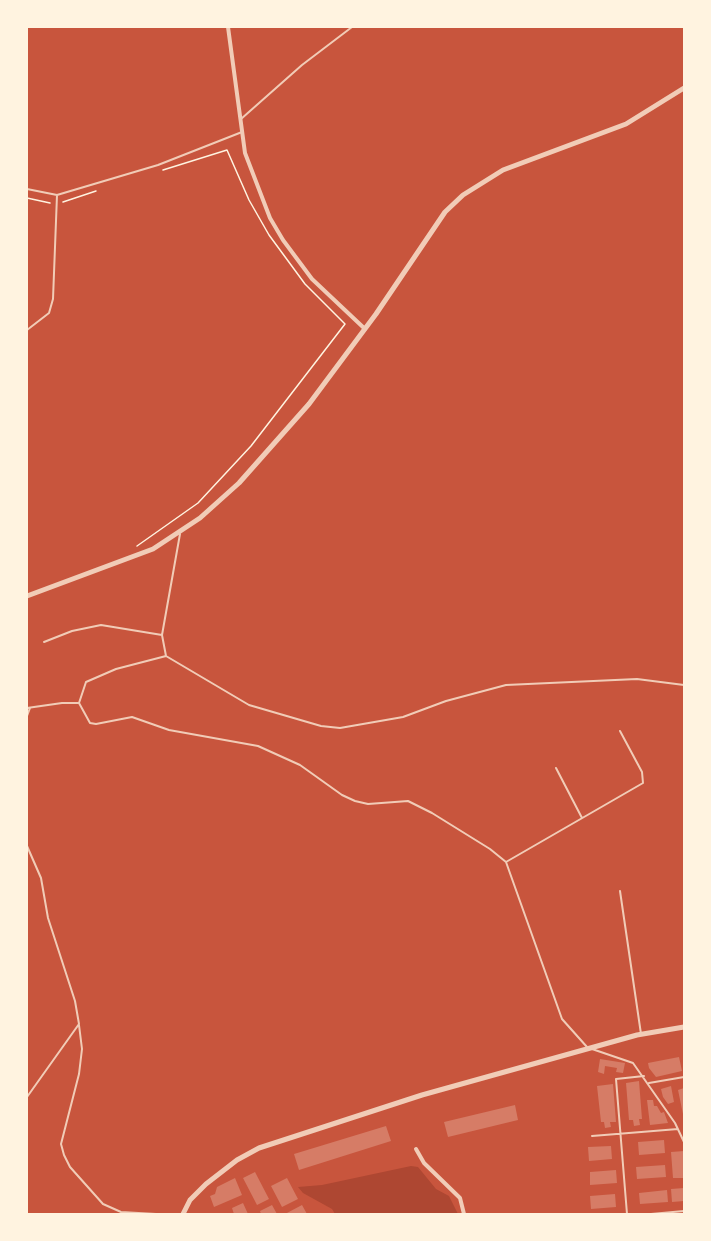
<!DOCTYPE html>
<html>
<head>
<meta charset="utf-8">
<style>
  body { margin:0 }
  #map { position:relative; width:711px; height:1241px; overflow:hidden; background:#c8553d; font-family:"Space Grotesk",sans-serif }
  canvas { display:block }
  .frame { position:absolute; inset:0; border:28px solid #fff3e0; pointer-events:none }
</style>
</head>
<body>
<div id="map">
<canvas width="711" height="1241"></canvas>
<div class="frame"></div>
</div>
<script>
const ctx = document.querySelector('canvas').getContext('2d');
ctx.lineJoin = 'round';
function fill(path, color) { ctx.fillStyle = color; ctx.fill(path, 'evenodd'); }
const shape = rows => new Path2D(rows.map(r => 'M' + r).join(''));
function strokePath(path, color, width, dash) { ctx.strokeStyle = color; ctx.lineWidth = width; ctx.lineCap = dash ? 'butt' : 'round'; ctx.setLineDash(dash || []); ctx.stroke(path); }
fill(shape([
  [411,1166,418,1167,436,1189,449,1196,458,1214,335,1214,332,1209,303,1193,298,1187,322,1185]
]), '#ae4732');
fill(shape([
  [679,1057,682,1071,656,1077,649,1068,648,1063],
  [600,1059,625,1063,623,1073,616,1072,617,1068,605,1066,604,1074,598,1072],
  [639,1081,642,1119,639,1119,640,1125,634,1126,633,1120,629,1120,626,1083],
  [613,1084,616,1122,610,1122,611,1127,605,1128,604,1122,601,1122,597,1086],
  [671,1086,674,1102,668,1104,663,1097,661,1089],
  [684,1088,684,1114,683,1114,678,1090],
  [647,1100,653,1100,654,1106,657,1106,661,1113,664,1112,668,1123,650,1125],
  [515,1105,518,1120,448,1137,444,1122],
  [386,1126,391,1141,299,1170,294,1154],
  [664,1140,665,1153,639,1155,638,1142],
  [611,1146,612,1159,589,1161,588,1147],
  [684,1151,684,1178,673,1178,671,1152],
  [665,1165,666,1177,637,1179,636,1167],
  [616,1170,617,1183,590,1185,590,1172],
  [255,1172,269,1199,257,1205,243,1178],
  [235,1178,242,1195,214,1207,210,1196,215,1194,217,1187],
  [287,1178,298,1199,282,1207,271,1186],
  [684,1188,684,1201,672,1202,671,1189],
  [667,1190,668,1202,640,1204,639,1193],
  [615,1194,616,1207,591,1209,590,1196],
  [243,1203,248,1214,234,1214,232,1208],
  [272,1205,277,1214,261,1214,260,1211],
  [302,1205,307,1214,285,1214]
]), '#d67c66');
strokePath(shape([
  [27,198,50,203],
  [63,202,96,191],
  [137,546,198,503,251,446,345,324,305,284,269,235,249,200,227,150,163,170]
]), '#fff3e0', 1.5);
strokePath(shape([
  [241,119,302,65,352,27],
  [27,189,57,195,158,165,242,132],
  [27,330,49,313,53,299,57,195],
  [44,642,72,631,101,625,162,635],
  [166,656,249,705,321,726,340,728,403,717,446,701,506,685,637,679,684,685],
  [79,703,86,682,116,669,166,656,162,635,180,534],
  [27,708,62,703,79,703,90,723,96,724,132,717,169,730,258,746,300,765,342,795,355,801,368,804,408,801,432,813,490,849,506,862,562,1019,587,1047],
  [27,716,30,708],
  [556,768,582,818],
  [27,846,41,878,48,918,75,1001,79,1024,27,1097],
  [506,862,643,783,642,772,620,731],
  [620,891,641,1034],
  [79,1025,82,1049,79,1074,61,1144,64,1155,70,1167,103,1204,121,1212,156,1214],
  [592,1049,633,1063,675,1123,684,1142],
  [649,1083,684,1077],
  [592,1136,678,1129],
  [627,1214,616,1079,644,1076],
  [651,1214,684,1211]
]), '#f1ccb7', 2);
strokePath(shape([
  [228,27,245,153,270,218,283,240,312,279,365,329],
  [416,1149,424,1163,460,1198,464,1214]
]), '#f1ccb7', 4);
strokePath(shape([
  [27,596,153,549,200,518,239,483,309,404,376,314,445,212,463,195,503,170,626,124,684,88],
  [183,1214,190,1200,206,1184,237,1160,259,1148,422,1095,637,1035,684,1027]
]), '#f1ccb7', 5);
</script>
</body>
</html>
